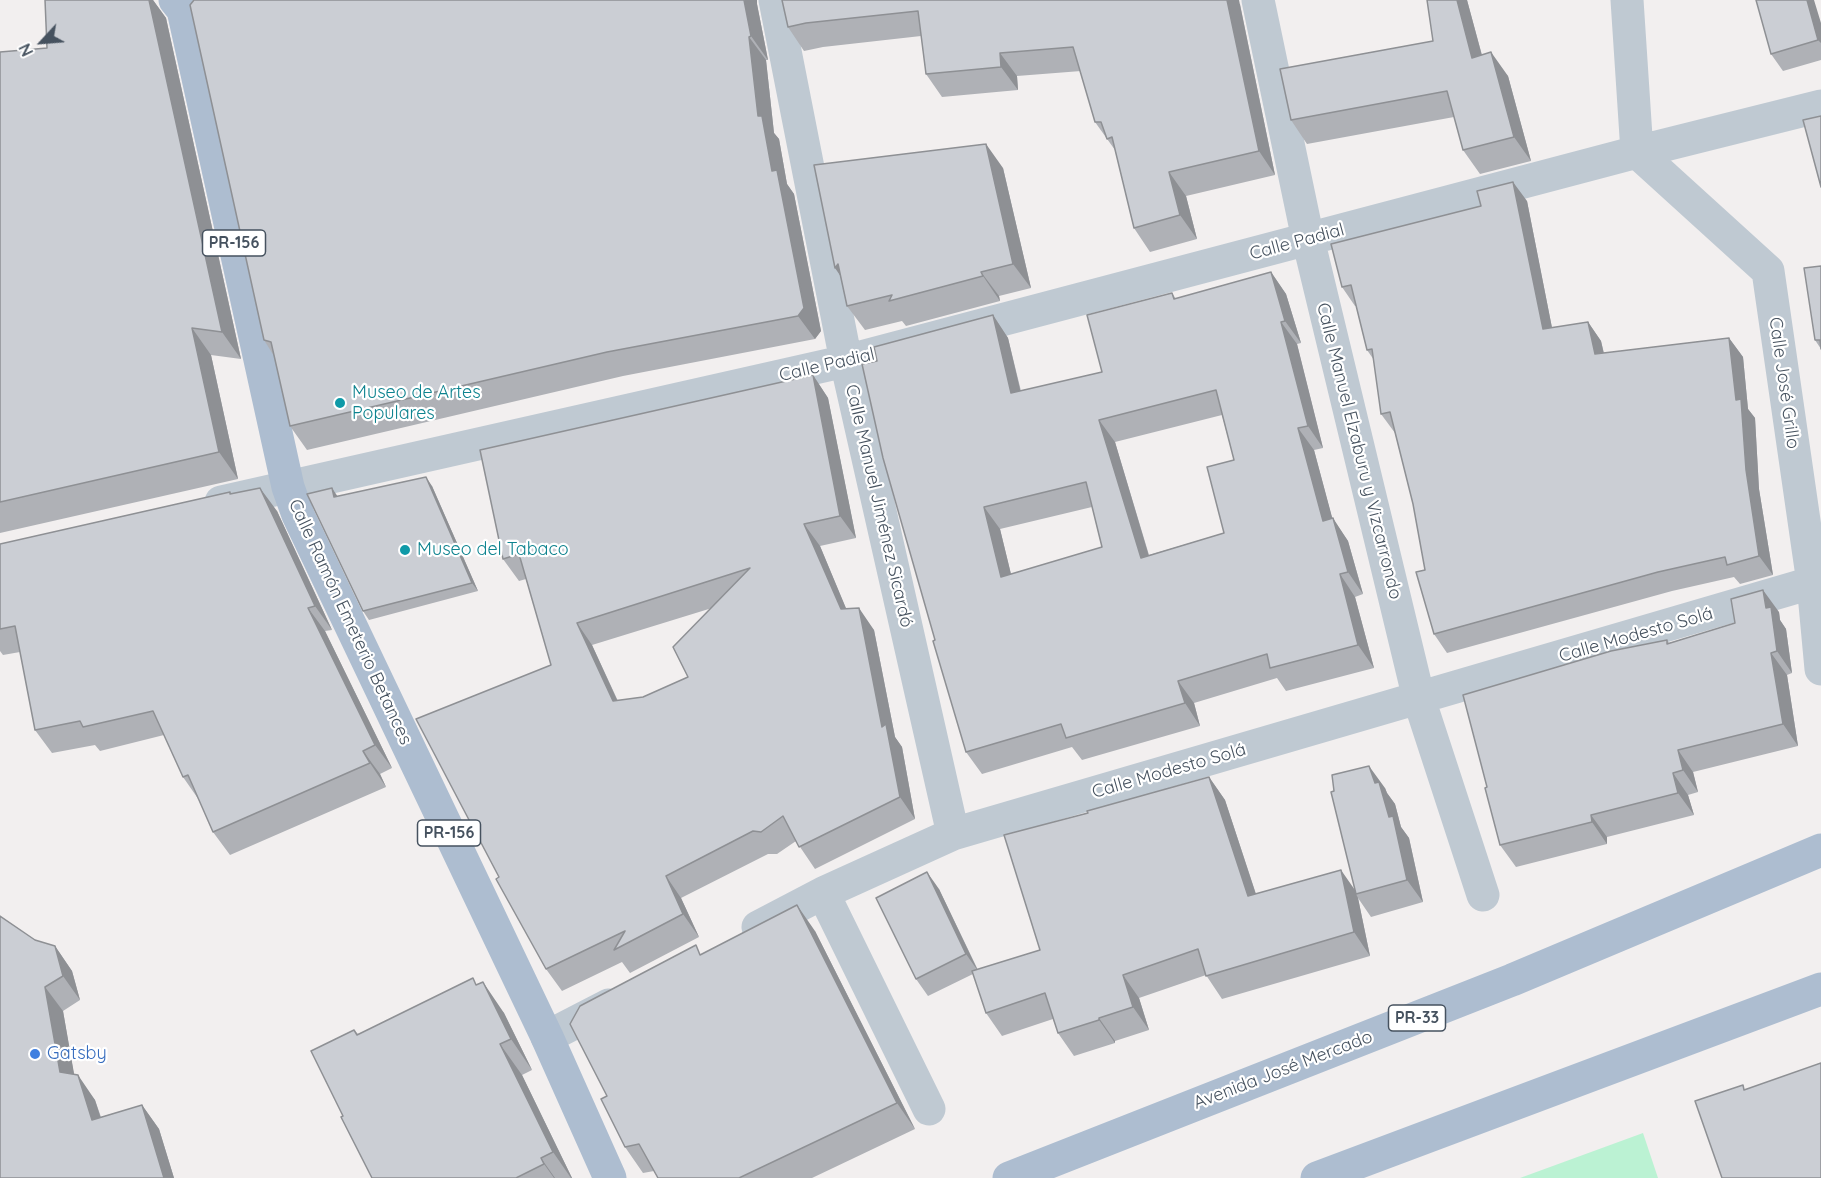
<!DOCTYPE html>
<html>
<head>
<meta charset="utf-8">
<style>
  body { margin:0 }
  #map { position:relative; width:1821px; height:1178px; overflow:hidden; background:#f2efef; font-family:Quicksand,sans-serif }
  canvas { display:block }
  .north { position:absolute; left:12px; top:12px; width:60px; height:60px; -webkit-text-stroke:4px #fff; paint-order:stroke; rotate:244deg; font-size:16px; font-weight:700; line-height:24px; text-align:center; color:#46525f }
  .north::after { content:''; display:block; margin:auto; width:21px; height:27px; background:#46525f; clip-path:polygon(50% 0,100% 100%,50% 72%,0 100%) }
</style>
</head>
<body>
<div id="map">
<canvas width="1821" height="1178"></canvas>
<div class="north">N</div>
</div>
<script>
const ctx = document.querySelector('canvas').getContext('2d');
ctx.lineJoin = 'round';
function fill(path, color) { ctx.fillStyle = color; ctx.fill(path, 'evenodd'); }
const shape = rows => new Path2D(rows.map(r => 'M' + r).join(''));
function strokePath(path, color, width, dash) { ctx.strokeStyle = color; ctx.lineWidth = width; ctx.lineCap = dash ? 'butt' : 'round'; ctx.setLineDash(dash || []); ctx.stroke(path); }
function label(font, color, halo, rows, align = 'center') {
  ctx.font = font + ' Quicksand,sans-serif'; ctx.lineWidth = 4.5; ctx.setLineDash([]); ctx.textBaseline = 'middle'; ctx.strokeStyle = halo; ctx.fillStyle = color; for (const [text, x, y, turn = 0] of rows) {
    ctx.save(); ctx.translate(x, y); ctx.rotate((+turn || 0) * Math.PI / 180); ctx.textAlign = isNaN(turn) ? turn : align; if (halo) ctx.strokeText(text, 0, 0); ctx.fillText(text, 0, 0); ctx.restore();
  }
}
fill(shape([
  [1643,1133,1658,1178,1520,1178]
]), '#bbf2d3');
strokePath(shape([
  [775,0,846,361,953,834],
  [1258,0,1308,239,1419,699,1483,895],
  [1627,0,1637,152,1768,271,1813,583,1821,669],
  [221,502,846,361,1637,152,1821,106],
  [823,893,929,1109],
  [758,927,823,893,953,834,1821,580],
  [547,1037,609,1005]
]), '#bfc9d2', 33);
strokePath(shape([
  [175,0,183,10,288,487,298,515,547,1037,610,1178],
  [1009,1178,1512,980,1821,850],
  [1317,1178,1821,989]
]), '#adbdd0', 33);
fill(shape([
  [45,0,153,0,166,18,241,359,211,355,238,479,0,533,0,52,47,48],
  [782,0,1240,4,1275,175,1186,196,1197,239,1150,252,1134,228,1115,150,1095,122,1081,71,1017,76,1018,90,942,97,926,74,921,36,823,47,804,51,788,27],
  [1427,0,1467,0,1482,55,1508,76,1531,161,1480,174,1463,150,1454,117,1307,144,1291,120,1433,41],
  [757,4,768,60,766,60,774,133,779,139,787,184,794,194,821,331,815,339,623,376,307,450,290,426,274,356,264,340],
  [1821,23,1821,60,1783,71,1771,54],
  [1003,168,1031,288,999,296,1000,301,906,326,902,321,865,330,847,306],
  [1527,201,1552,328,1588,322,1601,341,1604,353,1729,338,1743,357,1748,409,1755,418,1759,489,1773,575,1740,584,1734,577,1672,591,1447,653,1434,634,1425,570,1413,504,1395,433,1381,414,1374,360,1367,350,1356,306,1355,306,1342,287],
  [1821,266,1821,349,1815,340],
  [1271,272,1286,294,1301,343,1297,344,1323,448,1314,450,1332,518,1348,541,1363,594,1355,597,1374,668,1286,691,1277,678,1194,703,1200,726,1082,760,1072,747,982,774,966,752,935,640,877,361,993,315,1008,338,1021,391,1102,372,1172,293,1176,299],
  [1222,415,1234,460,1224,533,1149,555,1115,442],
  [1092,507,1102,547,1011,574,1000,529],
  [813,375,828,398,856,538,820,546,846,609,874,630,895,737,902,747,915,819,815,869,796,841,777,854,768,854,681,898,699,937,630,973,622,962,562,991,546,969,499,877,551,665,526,579,519,581,503,559],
  [712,608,688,677,643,697,618,701,592,645],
  [432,486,478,591,369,620,363,611,338,496],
  [230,492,231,494,277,511,332,630,325,631,392,768,380,774,386,787,230,855,213,832,199,800,183,777,164,735,100,751,95,745,52,753,35,730,20,652,3,655,0,651,0,544],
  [1779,612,1780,620,1786,629,1792,673,1787,675,1798,746,1693,772,1698,792,1688,795,1694,815,1607,837,1607,844,1516,867,1500,845,1487,787,1667,640,1669,643],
  [1209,777,1225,800,1256,894,1354,890,1385,788,1387,793,1395,804,1401,827,1409,838,1423,902,1371,917,1358,898,1370,956,1222,999,1206,975,1139,998,1149,1030,1115,1041,1115,1043,1074,1056,1058,1033,1053,1019,1002,1036,986,1013,973,974,928,996,916,979,939,889,978,970,1040,950,1088,813],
  [815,931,915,1129,812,1178,658,1178,654,1171,643,1173,625,1147,607,1096,702,954],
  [55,946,72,971,80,1000,63,1011,74,1075,95,1100,101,1117,142,1105,159,1129,174,1178,0,1178],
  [477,984,504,1013,532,1070,522,1075,572,1178,372,1178,343,1116,354,1030,358,1034]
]), '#afb1b6');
fill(shape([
  [149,0,153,0,166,18,241,359,222,332],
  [744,0,757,0,757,4,768,60,751,36],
  [1227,0,1239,0,1275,175,1259,151],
  [1457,0,1467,0,1489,82,1472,58],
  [1807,0,1814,0,1821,23,1821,43,1818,40],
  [749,37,766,60,774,133,779,139,787,184,794,194,821,331,815,339,798,316,772,171,758,116],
  [1491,52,1508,76,1531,161,1514,137],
  [1000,53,1017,76,1018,90,1001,67],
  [986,144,1003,168,1031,288,1013,264],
  [1169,172,1186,196,1197,239,1180,215],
  [1513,182,1527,201,1556,348,1543,329],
  [838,264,852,293,835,268],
  [981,272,999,296,1000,301,983,276],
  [1271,272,1286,294,1301,343,1285,321],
  [993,315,1008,338,1026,415,1011,393],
  [1281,322,1297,344,1323,448,1308,426],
  [1588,322,1601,341,1608,373,1595,354],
  [192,328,211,355,238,479,219,452],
  [1729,338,1743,357,1748,409,1755,418,1759,489,1773,575,1759,556,1746,470,1736,400],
  [813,375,828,398,856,538,840,516],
  [1099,420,1115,442,1156,580,1141,558],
  [1298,428,1314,450,1339,543,1323,521],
  [426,477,432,486,478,591,472,583],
  [260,488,277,511,332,630,315,606],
  [332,488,338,497,334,497],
  [984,507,1000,529,1017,599,1001,577],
  [1333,518,1348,541,1363,594,1348,572],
  [804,524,820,546,856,632,841,609],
  [1340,574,1355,597,1374,668,1358,645],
  [1763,590,1779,612,1780,620,1786,629,1792,673,1777,651,1766,608],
  [308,608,325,631,392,768,375,745],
  [859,608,874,630,895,737,902,747,915,819,900,797,882,727],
  [577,623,592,645,628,724,613,701],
  [1771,653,1787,675,1798,746,1783,724],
  [1178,681,1194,703,1200,726,1185,703],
  [1678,750,1693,772,1698,792,1683,770],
  [363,751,380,774,386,787,370,763],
  [1369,766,1385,788,1387,793,1395,804,1401,827,1409,838,1423,902,1407,880],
  [1673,773,1688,795,1694,815,1678,793],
  [1209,777,1225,800,1264,919,1248,896],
  [1591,815,1607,837,1607,844,1592,822],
  [1341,870,1357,893,1356,894,1358,898,1370,956,1354,932],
  [927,872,939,889,978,971,966,954],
  [666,876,681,898,699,937,683,914],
  [797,905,815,931,915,1129,897,1103],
  [55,946,72,971,80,1000,63,976],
  [1123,975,1139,998,1149,1030,1133,1007],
  [483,982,504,1013,532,1070,511,1039],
  [45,987,63,1011,78,1096,60,1072],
  [1099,1018,1115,1041,1115,1043,1099,1020],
  [500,1044,522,1075,572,1178,571,1178,553,1152],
  [78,1075,95,1100,109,1144,92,1120],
  [142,1105,159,1129,174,1178,164,1178],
  [541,1158,555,1178,554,1178,544,1164]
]), '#8e9094');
const building = shape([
  [45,0,149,0,222,332,192,328,219,452,0,502,0,52,47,48,45,0],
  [194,0,744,0,751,36,749,37,758,116,762,116,772,171,777,170,804,308,798,316,607,352,290,426,271,342,264,340,190,5,194,0],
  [782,0,1227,0,1259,151,1169,172,1180,215,1134,228,1112,137,1107,139,1101,122,1095,122,1073,47,1000,53,1001,67,926,74,918,11,806,23,788,27,782,0],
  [1427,0,1457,0,1472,58,1491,52,1514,137,1463,150,1447,91,1291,120,1280,69,1433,41,1427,0],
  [1756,0,1807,0,1818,40,1771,54,1756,0],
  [1821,116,1821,187,1803,120,1821,116],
  [986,144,1013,264,981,272,983,276,889,301,892,295,847,306,838,264,835,268,814,165,986,144],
  [1513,182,1543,329,1588,322,1595,354,1729,338,1736,400,1741,399,1746,470,1759,556,1727,565,1725,557,1658,572,1434,634,1416,572,1425,570,1413,504,1390,412,1381,414,1372,349,1367,350,1351,285,1342,287,1331,244,1481,206,1477,191,1513,182],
  [1821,266,1821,349,1820,340,1815,340,1804,268,1821,266],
  [1271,272,1285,321,1281,322,1308,426,1298,428,1323,521,1333,518,1348,572,1340,574,1358,645,1270,668,1267,654,1178,681,1185,703,1066,738,1061,724,966,752,933,641,935,640,883,458,862,364,877,361,874,347,993,315,1011,393,1102,372,1087,315,1172,293,1174,299,1271,272],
  [1216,390,1234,460,1207,467,1224,533,1141,558,1099,420,1216,390],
  [1086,482,1102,547,1001,577,984,507,1086,482],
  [813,375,840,516,804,524,841,609,859,608,882,727,886,724,900,797,799,847,783,816,761,832,753,831,666,876,683,914,614,950,625,931,546,969,496,879,499,877,416,719,551,665,519,554,503,559,480,450,813,375],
  [750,568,673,647,688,677,643,697,613,701,577,623,750,568],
  [426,477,472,583,363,611,307,494,332,488,334,497,426,477],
  [260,488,315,606,308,608,375,745,363,751,370,763,213,832,188,775,183,777,153,711,83,727,80,721,35,730,15,626,0,629,0,544,230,492,230,494,260,488],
  [1763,590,1766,608,1771,607,1777,651,1771,653,1783,724,1678,750,1683,770,1673,773,1678,793,1591,815,1592,822,1500,845,1485,788,1487,787,1463,695,1611,651,1667,640,1667,644,1735,623,1731,599,1763,590],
  [1369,766,1375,783,1379,782,1389,817,1393,816,1407,880,1356,894,1331,792,1334,791,1332,775,1369,766],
  [1209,777,1248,896,1341,870,1354,932,1206,976,1198,949,1123,975,1133,1007,1099,1018,1099,1020,1058,1033,1045,993,986,1013,972,971,1040,950,1004,835,1088,813,1087,811,1209,777],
  [927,872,966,954,916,979,876,898,927,872],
  [797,905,897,1103,739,1178,658,1178,639,1144,625,1147,601,1099,607,1096,570,1024,580,1006,696,945,700,955,797,905],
  [0,916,35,940,55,946,63,976,45,987,60,1072,78,1075,92,1120,142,1105,164,1178,0,1178,0,916],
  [473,978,476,985,483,982,511,1039,500,1044,553,1152,541,1158,544,1164,516,1178,372,1178,341,1117,343,1116,311,1051,354,1030,357,1035,473,978],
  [1821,1063,1821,1178,1722,1178,1695,1101,1743,1085,1744,1090,1821,1063]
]);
fill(building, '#cbced4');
strokePath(building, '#8e9094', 1.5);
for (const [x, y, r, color] of [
  [340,403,6,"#0f9aa8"],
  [405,550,6,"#0f9aa8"],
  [35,1054,6,"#3f7fe0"]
]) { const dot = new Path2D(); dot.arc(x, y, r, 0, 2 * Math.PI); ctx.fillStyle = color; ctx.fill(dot); strokePath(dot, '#fff', 2); }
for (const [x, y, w] of [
  [234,243,63],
  [449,833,63],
  [1417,1018,57]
]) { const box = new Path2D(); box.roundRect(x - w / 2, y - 13, w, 26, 4.5); ctx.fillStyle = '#fff'; ctx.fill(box); strokePath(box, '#46525f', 1.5); }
label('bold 16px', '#46525f', null, [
  ["PR-156",234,243],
  ["PR-156",449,833],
  ["PR-33",1417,1018]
]);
label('18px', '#46525f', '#fff', [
  ["Calle Padial",1297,242,-15],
  ["Calle Padial",827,365,-13],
  ["Calle José Grillo",1784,383,82],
  ["Calle Manuel Elzaburu y Vizcarrondo",1359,451,76],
  ["Calle Manuel Jiménez Sicardó",879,506,77],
  ["Calle Ramón Emeterio Betances",350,622,65],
  ["Calle Modesto Solá",1636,635,-16],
  ["Calle Modesto Solá",1169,771,-16],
  ["Avenida José Mercado",1283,1070,-21]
]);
label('18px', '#0d838f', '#fff', [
  ["Museo de Artes",352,393],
  ["Populares",352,414],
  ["Museo del Tabaco",417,550]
], 'left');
label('18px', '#366cbe', '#fff', [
  ["Gatsby",47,1054]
], 'left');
</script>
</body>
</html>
